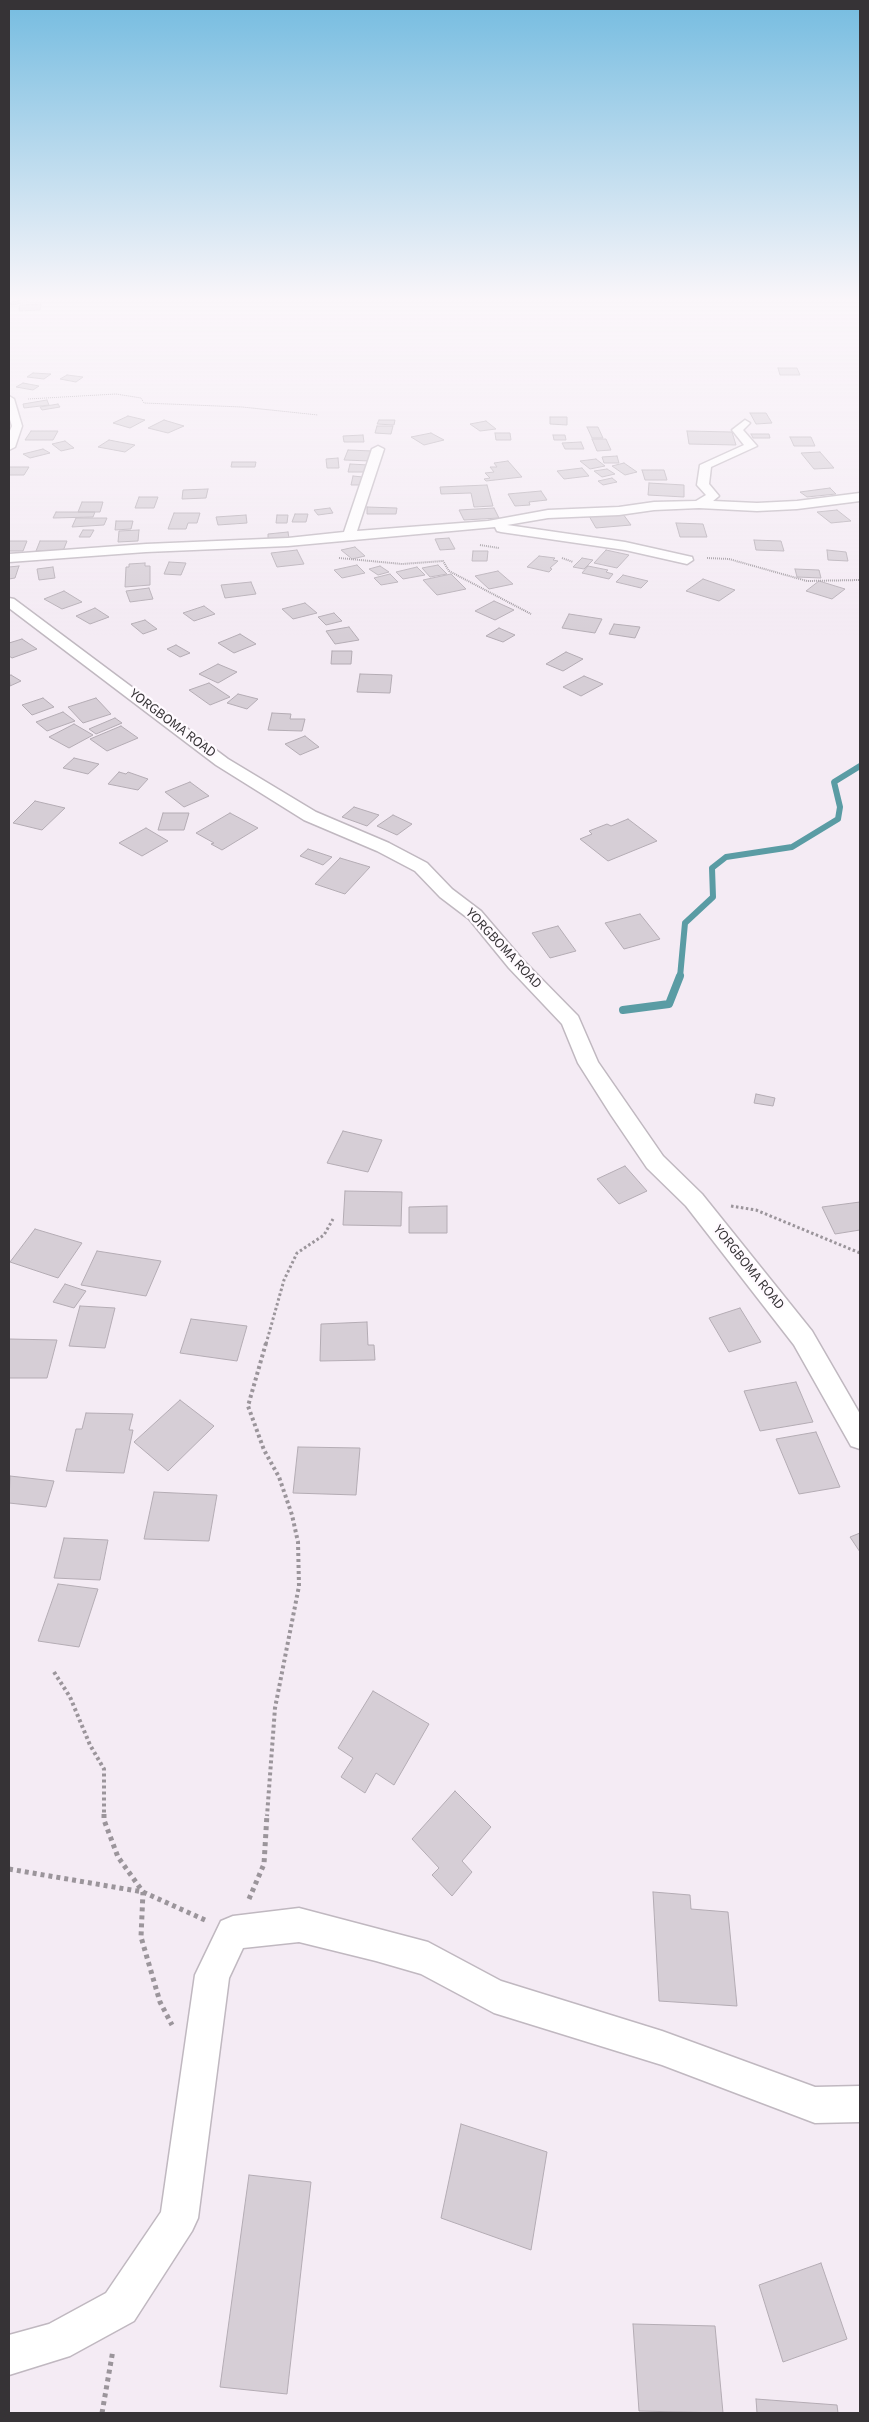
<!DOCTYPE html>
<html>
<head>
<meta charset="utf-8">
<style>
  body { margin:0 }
  #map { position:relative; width:869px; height:2422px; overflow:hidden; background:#f4ebf4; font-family:"Source Sans 3",sans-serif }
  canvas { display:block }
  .frame { position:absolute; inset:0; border:10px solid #363336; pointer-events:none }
</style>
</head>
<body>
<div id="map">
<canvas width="869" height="2422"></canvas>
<div class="frame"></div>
</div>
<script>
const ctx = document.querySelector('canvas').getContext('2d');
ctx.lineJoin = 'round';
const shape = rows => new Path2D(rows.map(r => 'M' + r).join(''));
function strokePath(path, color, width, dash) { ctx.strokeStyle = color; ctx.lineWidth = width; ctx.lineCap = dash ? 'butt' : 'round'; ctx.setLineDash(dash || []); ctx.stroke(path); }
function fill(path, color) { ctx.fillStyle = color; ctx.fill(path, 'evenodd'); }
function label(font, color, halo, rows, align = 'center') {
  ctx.font = font + ' "Source Sans 3",sans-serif'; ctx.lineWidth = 4.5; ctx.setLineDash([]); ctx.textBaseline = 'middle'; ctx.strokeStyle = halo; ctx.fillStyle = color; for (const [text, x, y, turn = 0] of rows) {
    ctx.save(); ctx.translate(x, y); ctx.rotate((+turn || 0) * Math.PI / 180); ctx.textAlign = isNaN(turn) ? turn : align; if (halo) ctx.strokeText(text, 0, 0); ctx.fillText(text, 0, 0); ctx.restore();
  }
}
strokePath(shape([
  [680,977,685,923,713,897,712,868,726,857,792,847,838,819,840,807,834,782,860,766]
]), '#5a9ca4', 6);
strokePath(shape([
  [623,1010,669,1004,680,976]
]), '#5a9ca4', 8);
const building = shape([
  [23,299,28,302,12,305,9,304,23,299],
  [41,304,40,310,19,311,20,305,41,304],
  [778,368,797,368,800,375,780,375,778,368],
  [33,373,51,374,44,379,27,377,33,373],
  [67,375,83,377,76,382,60,379,67,375],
  [23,383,39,386,33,390,16,387,23,383],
  [47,400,49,405,24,408,23,404,47,400],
  [58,404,60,407,42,410,40,407,58,404],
  [750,413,766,413,772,423,756,424,750,413],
  [128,416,145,420,130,428,113,423,128,416],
  [550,417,567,417,567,425,550,424,550,417],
  [164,420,184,426,168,433,148,428,164,420],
  [379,420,395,420,394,425,377,424,379,420],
  [486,421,496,429,480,431,470,424,486,421],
  [377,426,393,426,391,434,375,433,377,426],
  [587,427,598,427,603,438,592,438,587,427],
  [31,431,58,431,53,440,25,440,31,431],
  [687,431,732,432,736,445,689,444,687,431],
  [431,433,444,440,424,445,411,437,431,433],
  [495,433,510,433,511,440,496,440,495,433],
  [751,434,769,434,770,438,753,438,751,434],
  [363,435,364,442,344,442,343,436,363,435],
  [553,435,565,435,566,440,554,440,553,435],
  [790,437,811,437,815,446,794,446,790,437],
  [592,439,606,439,611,450,597,451,592,439],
  [109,440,135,445,125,452,98,447,109,440],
  [65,441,74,448,61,451,52,444,65,441],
  [581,442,584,449,565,449,562,443,581,442],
  [43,449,50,453,30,458,23,454,43,449],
  [348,450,373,451,370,461,344,460,348,450],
  [820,452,834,468,814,469,801,453,820,452],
  [617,456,619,463,604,463,602,457,617,456],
  [338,458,339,468,327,468,326,459,338,458],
  [596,459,605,466,590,469,580,461,596,459],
  [508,461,522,477,486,481,484,479,490,478,485,473,494,472,490,467,497,467,494,463,508,461],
  [232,462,256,462,255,467,231,467,232,462],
  [624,463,637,472,625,475,612,466,624,463],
  [350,464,369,465,366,472,348,472,350,464],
  [9,467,29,467,24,475,9,475,9,467],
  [582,468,589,476,564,479,557,471,582,468],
  [607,469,615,474,602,477,594,471,607,469],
  [642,470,664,470,667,480,645,480,642,470],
  [353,476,363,477,362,485,351,485,353,476],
  [612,478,617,482,603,485,598,481,612,478],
  [649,483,684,485,684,497,648,495,649,483],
  [487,485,493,506,474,507,471,493,441,494,440,487,487,485],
  [830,488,836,494,807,497,800,492,830,488],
  [208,489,206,498,182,499,183,490,208,489],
  [541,491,547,500,529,502,530,505,515,506,508,494,541,491],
  [139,497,158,497,154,508,135,508,139,497],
  [82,502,103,502,100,512,78,512,82,502],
  [367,507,397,508,396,514,367,514,367,507],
  [330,508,333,513,318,515,314,510,330,508],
  [494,508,499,518,464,520,459,510,494,508],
  [837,510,851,521,831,523,817,512,837,510],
  [56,512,95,512,93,517,53,518,56,512],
  [174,513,200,513,197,523,188,523,186,529,168,529,174,513],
  [295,514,308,514,306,522,292,522,295,514],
  [623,514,631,525,596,528,589,516,623,514],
  [246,515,247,523,218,525,216,517,246,515],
  [277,515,288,515,287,523,276,523,277,515],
  [76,518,107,518,104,525,72,527,76,518],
  [116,521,133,521,131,529,115,530,116,521],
  [676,523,703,524,707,537,680,537,676,523],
  [83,530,94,530,90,537,79,537,83,530],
  [139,530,138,541,118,542,119,531,139,530],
  [288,532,289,538,268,539,268,534,288,532],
  [449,538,455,549,440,550,435,539,449,538],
  [754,540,781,541,784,551,756,550,754,540],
  [9,541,27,541,23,551,9,551,9,541],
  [40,541,67,541,63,551,36,551,40,541],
  [355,547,365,556,352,559,341,550,355,547],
  [297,550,304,564,277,567,271,553,297,550],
  [606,550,629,555,617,568,594,563,606,550],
  [827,550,846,552,848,561,828,560,827,550],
  [473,551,488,551,487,561,472,561,473,551],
  [539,556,555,558,553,560,558,561,550,568,552,569,549,572,527,567,539,556],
  [582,558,593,560,584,569,573,567,582,558],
  [169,562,186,563,181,575,164,574,169,562],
  [145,563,145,566,150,566,150,585,125,587,126,567,129,567,129,564,145,563],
  [357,565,365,573,342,578,334,570,357,565],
  [438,565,447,574,430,577,422,568,438,565],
  [19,566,15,578,9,579,9,567,19,566],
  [380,566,389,572,378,575,369,569,380,566],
  [588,566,608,570,606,572,613,574,609,579,582,573,588,566],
  [53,567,55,578,39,580,37,569,53,567],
  [417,567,425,575,403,579,396,572,417,567],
  [795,569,819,570,821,578,797,577,795,569],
  [498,571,513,584,489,589,475,576,498,571],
  [390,574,398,582,381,585,374,578,390,574],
  [451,574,466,589,437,595,423,580,451,574],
  [623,575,648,581,641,588,616,582,623,575],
  [703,579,735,590,719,601,686,591,703,579],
  [819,581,845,589,832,599,806,591,819,581],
  [251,582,256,594,225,598,221,585,251,582],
  [149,588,153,599,130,602,126,591,149,588],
  [64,591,82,602,62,609,44,599,64,591],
  [494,601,514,610,495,620,475,611,494,601],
  [305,603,317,613,293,619,282,609,305,603],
  [204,606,215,614,194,621,183,613,204,606],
  [95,608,109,617,90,624,76,616,95,608],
  [334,613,342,621,326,625,318,617,334,613],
  [569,614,602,619,595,633,562,628,569,614],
  [145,620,157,629,143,634,131,624,145,620],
  [614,624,640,627,635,638,609,634,614,624],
  [349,627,359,640,335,644,326,631,349,627],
  [499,628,515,635,503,642,486,636,499,628],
  [240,634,256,644,234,653,218,643,240,634],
  [22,639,37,649,12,658,9,656,9,643,22,639],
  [176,645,190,653,180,657,167,649,176,645],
  [332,651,352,651,351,664,331,664,332,651],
  [566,652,583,659,563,671,546,664,566,652],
  [218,664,237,672,218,683,199,674,218,664],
  [360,674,392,675,390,693,357,692,360,674],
  [11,675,21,681,10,686,9,676,11,675],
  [584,676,603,684,581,696,563,687,584,676],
  [209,683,230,697,210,705,189,690,209,683],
  [238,694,258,699,247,709,227,703,238,694],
  [43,698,54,707,32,715,22,705,43,698],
  [96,698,111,714,83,723,68,707,96,698],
  [63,712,75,721,47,731,36,722,63,712],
  [272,713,291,714,290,719,305,719,302,731,268,730,272,713],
  [115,718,122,723,96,734,89,729,115,718],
  [74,724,93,735,69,748,49,737,74,724],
  [121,726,138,738,107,751,90,739,121,726],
  [305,736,319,747,300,755,285,744,305,736],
  [74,758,99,764,88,774,63,768,74,758],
  [119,772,126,774,128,772,148,779,138,790,108,784,119,772],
  [190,782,209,796,184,807,165,792,190,782],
  [35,801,65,808,42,830,13,823,35,801],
  [354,807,379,815,367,826,342,817,354,807],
  [163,813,189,813,184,830,158,830,163,813],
  [230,813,258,828,222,850,211,844,214,843,196,833,230,813],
  [393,815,412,824,397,835,377,826,393,815],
  [628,819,657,841,608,861,580,839,592,834,589,831,607,824,611,826,628,819],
  [146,828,168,841,142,856,119,843,146,828],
  [308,849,332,857,323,865,300,856,308,849],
  [340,858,370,867,345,894,315,884,340,858],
  [640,914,660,939,624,949,605,923,640,914],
  [558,926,576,951,550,958,532,933,558,926],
  [756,1094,775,1098,773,1106,754,1103,756,1094],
  [343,1131,382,1140,368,1172,327,1163,343,1131],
  [625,1166,647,1191,619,1204,597,1179,625,1166],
  [345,1191,402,1192,401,1226,343,1225,345,1191],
  [860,1202,860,1230,835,1234,822,1207,860,1202],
  [447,1206,447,1233,409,1233,409,1207,447,1206],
  [35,1229,82,1243,58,1278,10,1262,35,1229],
  [97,1251,161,1261,146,1296,81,1285,97,1251],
  [65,1284,86,1291,74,1308,53,1302,65,1284],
  [80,1306,115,1308,105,1348,69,1346,80,1306],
  [740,1308,761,1342,729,1352,709,1318,740,1308],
  [191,1319,247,1326,237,1361,180,1353,191,1319],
  [367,1322,368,1345,374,1345,375,1360,320,1361,321,1324,367,1322],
  [9,1339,57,1340,47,1378,9,1378,9,1339],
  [796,1382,813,1422,760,1431,744,1391,796,1382],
  [180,1400,214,1426,168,1471,134,1442,180,1400],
  [86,1413,133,1414,129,1430,133,1430,124,1473,66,1471,76,1429,82,1429,86,1413],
  [816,1432,840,1487,799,1494,776,1439,816,1432],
  [298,1447,360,1448,356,1495,293,1493,298,1447],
  [10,1476,54,1481,46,1507,9,1503,10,1476],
  [154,1492,217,1495,209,1541,144,1539,154,1492],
  [860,1533,860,1552,850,1537,860,1533],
  [64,1538,108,1540,100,1580,54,1578,64,1538],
  [58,1584,98,1589,79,1647,38,1641,58,1584],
  [373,1691,429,1724,394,1785,376,1773,365,1793,341,1777,353,1758,338,1748,373,1691],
  [455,1791,491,1827,462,1861,472,1872,452,1896,432,1875,439,1868,412,1839,455,1791],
  [653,1892,690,1895,691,1909,728,1912,737,2006,659,2001,653,1892],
  [461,2124,547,2152,531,2250,441,2218,461,2124],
  [249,2175,311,2182,287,2394,220,2387,249,2175],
  [821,2263,847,2339,783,2362,759,2285,821,2263],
  [633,2324,715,2326,723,2413,639,2411,633,2324],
  [756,2399,837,2405,838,2413,757,2413,756,2399]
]);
fill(building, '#d6ced6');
strokePath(building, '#b4acb4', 1);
const street = shape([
  [9,396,14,399,22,426,15,447,9,450,9,433,12,426,9,416,9,396],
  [745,420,750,423,743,430,757,446,711,467,709,484,719,496,713,501,757,503,797,501,860,493,860,501,797,509,757,511,699,508,654,510,619,515,548,518,507,525,625,542,692,557,693,560,687,564,625,550,501,532,497,531,495,527,288,546,146,552,9,562,9,554,146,544,288,538,344,532,372,449,378,446,384,449,357,531,488,521,548,510,619,507,654,502,696,501,706,495,697,485,700,465,744,445,732,430,745,420],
  [9,598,14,599,228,759,316,812,389,843,427,863,452,889,481,911,523,960,578,1016,598,1062,663,1156,702,1194,812,1331,860,1414,860,1449,851,1446,794,1345,686,1206,647,1168,611,1115,578,1063,562,1024,509,968,469,919,440,897,415,871,377,851,304,820,216,765,9,608,9,598],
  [299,1908,428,1942,501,1981,662,2031,815,2087,860,2086,860,2122,815,2123,662,2065,494,2013,421,1974,376,1961,299,1942,243,1948,229,1978,198,2218,192,2231,134,2321,70,2356,9,2375,9,2335,49,2324,106,2293,161,2212,195,1975,221,1921,233,1916,299,1908]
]);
strokePath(street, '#c0b8c0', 3);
strokePath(shape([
  [28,399,116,394,141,398,144,403,242,407,318,415]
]), '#9b959b', 1, [1, 1]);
strokePath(shape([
  [480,545,499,548],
  [339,558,402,564,443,561,449,571,531,614],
  [562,558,573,562],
  [707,558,729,559,807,581,860,580]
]), '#9b959b', 2, [1, 1]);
strokePath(shape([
  [731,1206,756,1210,860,1253],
  [266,1344,284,1280,297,1253,324,1235,333,1219]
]), '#9b959b', 3, [2.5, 2.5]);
strokePath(shape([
  [266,1343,248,1406,264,1450,279,1477,292,1515,298,1542,299,1586,275,1708,267,1816],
  [54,1672,70,1697,90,1745,104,1769,104,1816]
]), '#9b959b', 4, [3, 3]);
strokePath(shape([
  [104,1814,104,1820,118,1857,143,1892,141,1937,160,2002,172,2025],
  [9,1869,143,1892,205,1920],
  [249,1899,264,1864,267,1814],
  [102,2413,113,2350]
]), '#9b959b', 5, [4, 4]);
fill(street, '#fff');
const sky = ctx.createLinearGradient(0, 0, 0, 637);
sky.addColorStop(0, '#75bce0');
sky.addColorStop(0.47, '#faf6fa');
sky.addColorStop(1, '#faf6fa00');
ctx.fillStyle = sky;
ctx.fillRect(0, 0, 869, 637);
label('14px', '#363336', '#fffaff', [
  ["YORGBOMA ROAD",172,724,37],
  ["YORGBOMA ROAD",503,949,47],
  ["YORGBOMA ROAD",748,1268,51]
]);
</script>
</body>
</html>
